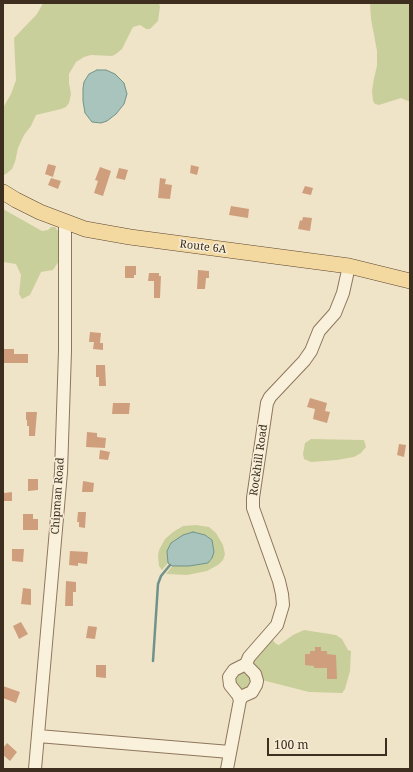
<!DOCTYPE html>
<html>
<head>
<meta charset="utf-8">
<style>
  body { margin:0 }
  #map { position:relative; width:413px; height:772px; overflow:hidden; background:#f0e4c8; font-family:"Noto Serif",serif }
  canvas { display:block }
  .frame { position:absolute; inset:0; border:4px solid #3d2e20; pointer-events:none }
  .scale { position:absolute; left:267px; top:738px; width:120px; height:18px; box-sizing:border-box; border:2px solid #3d2e20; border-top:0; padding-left:5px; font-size:12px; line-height:14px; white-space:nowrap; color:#3d2e20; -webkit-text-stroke:3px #f7eed8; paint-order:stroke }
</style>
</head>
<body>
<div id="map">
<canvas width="413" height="772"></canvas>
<div class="frame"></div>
<div class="scale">100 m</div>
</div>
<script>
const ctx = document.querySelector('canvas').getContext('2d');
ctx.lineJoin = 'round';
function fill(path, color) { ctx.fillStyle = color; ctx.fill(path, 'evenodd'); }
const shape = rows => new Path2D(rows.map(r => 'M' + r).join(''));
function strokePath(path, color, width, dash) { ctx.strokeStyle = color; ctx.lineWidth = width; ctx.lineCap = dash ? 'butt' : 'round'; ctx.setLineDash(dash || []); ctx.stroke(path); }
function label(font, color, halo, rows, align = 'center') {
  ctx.font = font + ' "Noto Serif",serif'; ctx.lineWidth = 3; ctx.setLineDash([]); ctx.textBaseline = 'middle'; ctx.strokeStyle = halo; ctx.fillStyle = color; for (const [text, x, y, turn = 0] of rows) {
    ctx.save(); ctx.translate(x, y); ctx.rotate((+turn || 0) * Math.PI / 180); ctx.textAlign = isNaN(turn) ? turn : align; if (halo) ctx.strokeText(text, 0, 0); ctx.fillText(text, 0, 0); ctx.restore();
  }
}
fill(shape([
  [43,3,159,3,160,7,158,21,150,29,146,29,140,25,133,27,122,49,116,54,112,56,91,55,84,57,76,62,69,74,69,83,71,94,69,103,66,107,61,109,36,115,31,126,24,135,18,148,15,162,12,169,6,174,3,175,3,108,11,94,16,80,14,38,37,14],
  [370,3,410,3,410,102,401,98,379,105,375,104,373,101,372,91,374,78,377,66,377,51,371,19],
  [3,209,42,231,48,230,51,227,55,227,61,235,59,261,53,270,41,272,30,295,22,299,19,294,21,275,16,264,3,262],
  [311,439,364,440,366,447,361,453,354,457,337,460,311,462,304,459,303,454,305,443],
  [196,525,209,527,216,533,223,545,225,554,223,560,218,565,207,571,187,575,166,574,172,566,189,566,208,563,212,558,167,551,168,563,162,570,159,566,158,556,159,550,165,539,173,532,183,526],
  [304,630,336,635,342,639,348,650,351,651,350,671,345,689,342,693,309,692,262,680,253,662,253,657,271,638,276,644,279,645,293,635],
  [245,670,253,678,250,687,241,691,232,678,234,675]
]), '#c9cf9b');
const water = shape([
  [97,70,106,70,115,74,124,83,127,94,124,104,116,114,107,121,101,123,92,122,85,113,83,101,83,88,84,82,89,74,97,70],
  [193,532,205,535,212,540,214,552,212,558,208,563,189,566,172,566,168,563,167,551,171,543,183,535,193,532]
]);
fill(water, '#a9c4bc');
strokePath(water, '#6f938a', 1);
strokePath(shape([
  [153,661,158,584,161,576,170,565]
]), '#6f938a', 2.5);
fill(shape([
  [48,164,56,166,53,177,45,174],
  [191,165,199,167,197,175,190,173],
  [100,167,111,171,103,196,94,193,98,181,95,180],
  [119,168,128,170,125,180,116,178],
  [51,178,61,181,58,189,48,185],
  [160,178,166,179,165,184,172,185,170,199,158,198],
  [305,186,313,188,311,195,302,193],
  [231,206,249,209,248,218,229,215],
  [303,217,312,218,310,231,298,229,300,220,302,221],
  [125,266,136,266,136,275,134,275,134,278,125,278],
  [198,270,209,271,209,278,206,278,205,289,197,289],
  [149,273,159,273,159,276,161,276,160,298,154,298,154,281,148,281],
  [90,332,101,333,100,343,103,343,103,350,93,349,94,342,89,342],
  [3,349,14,349,14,354,28,354,28,363,3,363],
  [96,365,105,365,106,386,99,386,99,377,96,377],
  [310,398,327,403,325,411,330,412,327,423,313,419,315,409,307,407],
  [113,403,130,403,129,414,112,414],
  [26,412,37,412,35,436,29,436,29,426,27,426,27,420,26,420],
  [87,432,97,433,97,437,106,438,105,448,86,447],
  [399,444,406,445,404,457,397,455],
  [100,450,110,452,108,460,99,459],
  [28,479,38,479,38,490,28,491],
  [83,481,94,483,93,492,82,492],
  [12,492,12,501,4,501,4,493],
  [78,512,86,512,85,528,79,527,79,522,77,522],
  [23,514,33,514,33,519,38,519,38,530,23,530],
  [12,549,24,549,23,562,12,561],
  [70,551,88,552,87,564,78,563,78,566,69,565],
  [66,581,76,582,76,592,73,592,73,606,65,606],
  [23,588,31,589,31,605,21,604],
  [21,622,28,634,19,639,13,626],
  [88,626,97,627,95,639,86,638],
  [315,647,321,647,321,651,327,651,327,654,336,655,337,679,327,679,327,668,314,668,314,666,305,665,305,654,310,654,310,651,315,651],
  [96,665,106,665,106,678,96,677],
  [3,686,20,692,16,703,3,698],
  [7,743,17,752,10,761,3,755,3,748]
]), '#cf9f7d');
const minor = shape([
  [246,664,249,657,277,625,283,605,282,594,279,581,253,508,253,498,267,403,270,397,304,361,311,351,319,331,335,313,343,293,349,266],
  [246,664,249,668,255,674,257,681,256,685,252,692,243,696,240,700,238,695,230,685,229,677,234,670,246,664],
  [38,736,230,752],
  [35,769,61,472,65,351,65,222],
  [227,769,240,700]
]);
const major = shape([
  [3,192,16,200,40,212,85,229,130,237,349,266,410,281]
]);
strokePath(minor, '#8d765c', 14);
strokePath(major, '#5b4430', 16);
strokePath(minor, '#faf1dc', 12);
strokePath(major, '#f3d9a0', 15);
label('11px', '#3d2e20', '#f7eed8', [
  ["Route 6A",203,247,7],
  ["Rockhill Road",259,460,-82],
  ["Chipman Road",58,496,-86]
]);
</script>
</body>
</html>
